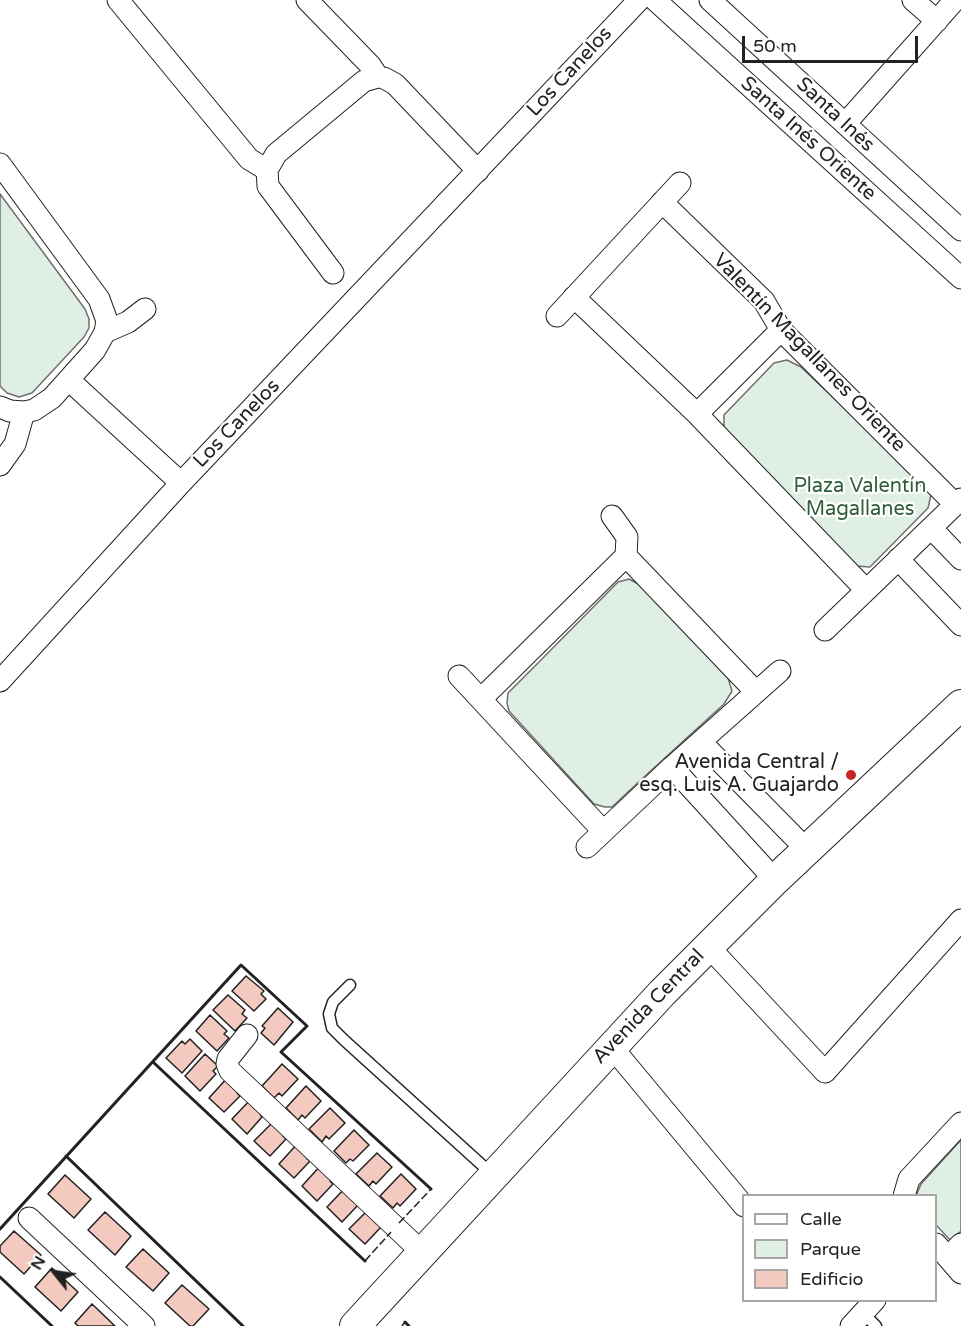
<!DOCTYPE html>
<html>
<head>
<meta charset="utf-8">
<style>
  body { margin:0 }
  #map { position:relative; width:961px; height:1326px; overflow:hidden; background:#fff; font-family:"Varela Round",sans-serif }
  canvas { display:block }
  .legend { position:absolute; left:742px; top:1194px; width:195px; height:108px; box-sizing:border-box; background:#fff; border:2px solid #a7a7a7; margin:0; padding:8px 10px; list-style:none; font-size:18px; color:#222 }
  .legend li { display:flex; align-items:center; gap:12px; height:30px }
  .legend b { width:30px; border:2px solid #a7a7a7 }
  .north { position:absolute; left:24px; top:1242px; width:60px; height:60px; -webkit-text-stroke:4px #fff; paint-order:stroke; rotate:300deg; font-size:16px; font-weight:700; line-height:24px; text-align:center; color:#222 }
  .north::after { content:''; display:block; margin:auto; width:21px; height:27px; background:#222; clip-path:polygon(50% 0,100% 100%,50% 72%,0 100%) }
  .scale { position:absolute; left:742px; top:36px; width:176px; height:27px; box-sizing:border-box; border:3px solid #222; border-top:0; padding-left:8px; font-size:18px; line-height:21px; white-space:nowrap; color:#222; -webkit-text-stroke:4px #fff; paint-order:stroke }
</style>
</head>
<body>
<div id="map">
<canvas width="961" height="1326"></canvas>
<ul class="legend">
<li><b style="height:8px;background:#fff"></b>Calle</li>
<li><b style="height:16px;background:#e0efe3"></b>Parque</li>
<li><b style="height:16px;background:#f3c9c0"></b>Edificio</li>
</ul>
<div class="north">N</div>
<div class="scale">50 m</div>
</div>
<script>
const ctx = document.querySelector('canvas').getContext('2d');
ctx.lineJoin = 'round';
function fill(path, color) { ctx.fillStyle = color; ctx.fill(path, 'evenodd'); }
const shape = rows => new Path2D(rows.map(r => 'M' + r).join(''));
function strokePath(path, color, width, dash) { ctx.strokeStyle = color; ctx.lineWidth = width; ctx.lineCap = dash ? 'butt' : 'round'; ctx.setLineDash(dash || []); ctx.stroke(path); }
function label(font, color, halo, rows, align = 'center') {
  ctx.font = font + ' "Varela Round",sans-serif'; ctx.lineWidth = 4.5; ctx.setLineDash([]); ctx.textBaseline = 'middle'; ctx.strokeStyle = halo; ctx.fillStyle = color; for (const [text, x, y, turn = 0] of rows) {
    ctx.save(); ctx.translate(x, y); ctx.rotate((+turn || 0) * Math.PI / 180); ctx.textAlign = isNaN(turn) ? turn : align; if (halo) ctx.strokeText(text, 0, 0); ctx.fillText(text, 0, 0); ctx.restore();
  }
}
const green = shape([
  [0,194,85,309,89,319,89,328,84,337,32,393,19,397,7,393,0,386,0,194],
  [787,360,801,367,922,482,931,495,928,508,870,567,856,566,724,430,724,415,774,363,787,360],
  [629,579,640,585,728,678,732,691,724,704,644,777,612,807,605,807,594,804,509,711,507,703,508,693,539,662,618,582,629,579],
  [961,1140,961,1231,951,1241,936,1225,936,1196,916,1196,921,1184,961,1140]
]);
fill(green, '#e0efe3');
strokePath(green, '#6f6f6f', 1.5);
const building = shape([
  [246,976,264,991,261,994,266,999,254,1011,232,991,246,976],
  [228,995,245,1010,242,1014,247,1018,235,1031,213,1010,228,995],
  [278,1008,293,1022,274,1045,261,1033,265,1028,262,1026,278,1008],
  [210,1015,227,1031,224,1034,229,1038,217,1051,196,1031,210,1015],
  [190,1039,202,1051,182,1073,166,1058,182,1041,185,1044,190,1039],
  [205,1054,218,1066,213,1071,216,1074,200,1091,185,1076,205,1054],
  [282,1064,298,1079,282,1096,279,1093,274,1098,262,1086,282,1064],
  [229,1076,241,1088,237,1093,240,1096,224,1112,209,1098,229,1076],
  [306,1086,321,1101,305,1118,302,1115,298,1120,286,1108,306,1086],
  [252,1098,264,1109,260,1114,262,1117,247,1134,232,1119,252,1098],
  [330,1108,345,1123,329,1139,326,1136,322,1142,309,1129,330,1108],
  [275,1120,287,1132,283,1136,286,1139,270,1156,254,1141,275,1120],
  [354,1130,369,1145,353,1161,350,1159,346,1163,334,1151,354,1130],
  [299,1142,311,1154,307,1159,310,1161,294,1178,279,1164,299,1142],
  [377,1153,392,1167,376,1184,373,1181,369,1186,356,1174,377,1153],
  [322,1164,335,1176,330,1181,333,1184,317,1201,302,1186,322,1164],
  [401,1174,416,1189,400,1206,397,1203,393,1208,380,1196,401,1174],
  [65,1175,91,1199,74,1218,48,1194,65,1175],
  [347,1186,358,1205,342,1222,327,1207,347,1186],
  [370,1208,381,1227,365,1244,349,1229,370,1208],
  [105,1212,131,1236,115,1255,88,1230,105,1212],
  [14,1231,41,1255,24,1274,0,1252,0,1246,14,1231],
  [143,1249,169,1273,153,1291,126,1267,143,1249],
  [52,1268,78,1292,61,1311,35,1287,52,1268],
  [182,1285,209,1309,193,1326,190,1326,165,1303,182,1285],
  [92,1304,115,1326,78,1326,75,1323,92,1304]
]);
fill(building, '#f3c9c0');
strokePath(building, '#222', 1.5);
const lane = shape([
  [350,985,333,1002,329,1014,332,1028,344,1040,493,1175],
  [863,1313,876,1326]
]);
const street = shape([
  [118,0,249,159,267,170],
  [307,0,370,65,378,77],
  [655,0,961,278],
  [710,0,961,230],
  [913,0,937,21],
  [845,124,955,0],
  [0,164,99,299,107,321,105,332,95,350,52,398,34,410,24,412,10,411,0,407],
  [662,202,764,301,781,330,955,504],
  [333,273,268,186,267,170,276,154,364,81,378,77,384,78,395,84,478,171],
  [574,297,697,414,866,590],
  [557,316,680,183],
  [105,332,128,322,145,309],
  [70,381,181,483],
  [697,414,781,330],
  [0,465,15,444,24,412],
  [612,516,627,537,626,556],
  [931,528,961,559],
  [626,556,756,692],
  [898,559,961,625],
  [825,630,961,499],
  [459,676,603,831],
  [0,681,181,483,639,0],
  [481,699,626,556],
  [701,742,807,850],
  [672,767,775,880],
  [587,847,672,767,780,671],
  [708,946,825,1072,961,920],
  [247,1035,228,1059,227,1064,230,1071,423,1253],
  [611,1046,744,1206],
  [904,1196,909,1179,961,1123],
  [29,1218,144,1326],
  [936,1244,961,1273],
  [948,1258,961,1244],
  [851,1326,875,1300]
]);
const secondary = shape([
  [355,1326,662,993,775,880,961,705]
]);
strokePath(lane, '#222', 13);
strokePath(street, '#222', 23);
strokePath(secondary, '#222', 32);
strokePath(lane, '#fff', 10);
strokePath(street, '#fff', 21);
strokePath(secondary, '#fff', 30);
strokePath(shape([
  [399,1223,431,1189],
  [365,1261,391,1232],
  [402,1326,405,1322]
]), '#222', 1.5, [8, 3]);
strokePath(shape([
  [153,1062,365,1261],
  [66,1156,243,1326],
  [0,1229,241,965,307,1026,281,1052,431,1189],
  [0,1277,52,1326],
  [405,1322,409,1326]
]), '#222', 3);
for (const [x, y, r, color] of [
  [851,775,6,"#c62828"]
]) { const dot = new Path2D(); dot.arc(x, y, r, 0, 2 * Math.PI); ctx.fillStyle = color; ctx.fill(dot); strokePath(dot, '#fff', 2); }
label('20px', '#222', '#fff', [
  ["Los Canelos",570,72,-47],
  ["Santa Inés",835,115,43],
  ["Santa Inés Oriente",808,139,42],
  ["Valentín Magallanes Oriente",809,353,46],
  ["Los Canelos",237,424,-46],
  ["Avenida Central",649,1007,-46]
]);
label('20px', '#2f5e38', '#fff', [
  ["Plaza Valentín",860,487],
  ["Magallanes",860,510]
]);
label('20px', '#222', '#fff', [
  ["Avenida Central /",839,763],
  ["esq. Luis A. Guajardo",839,786]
], 'right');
</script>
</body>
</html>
